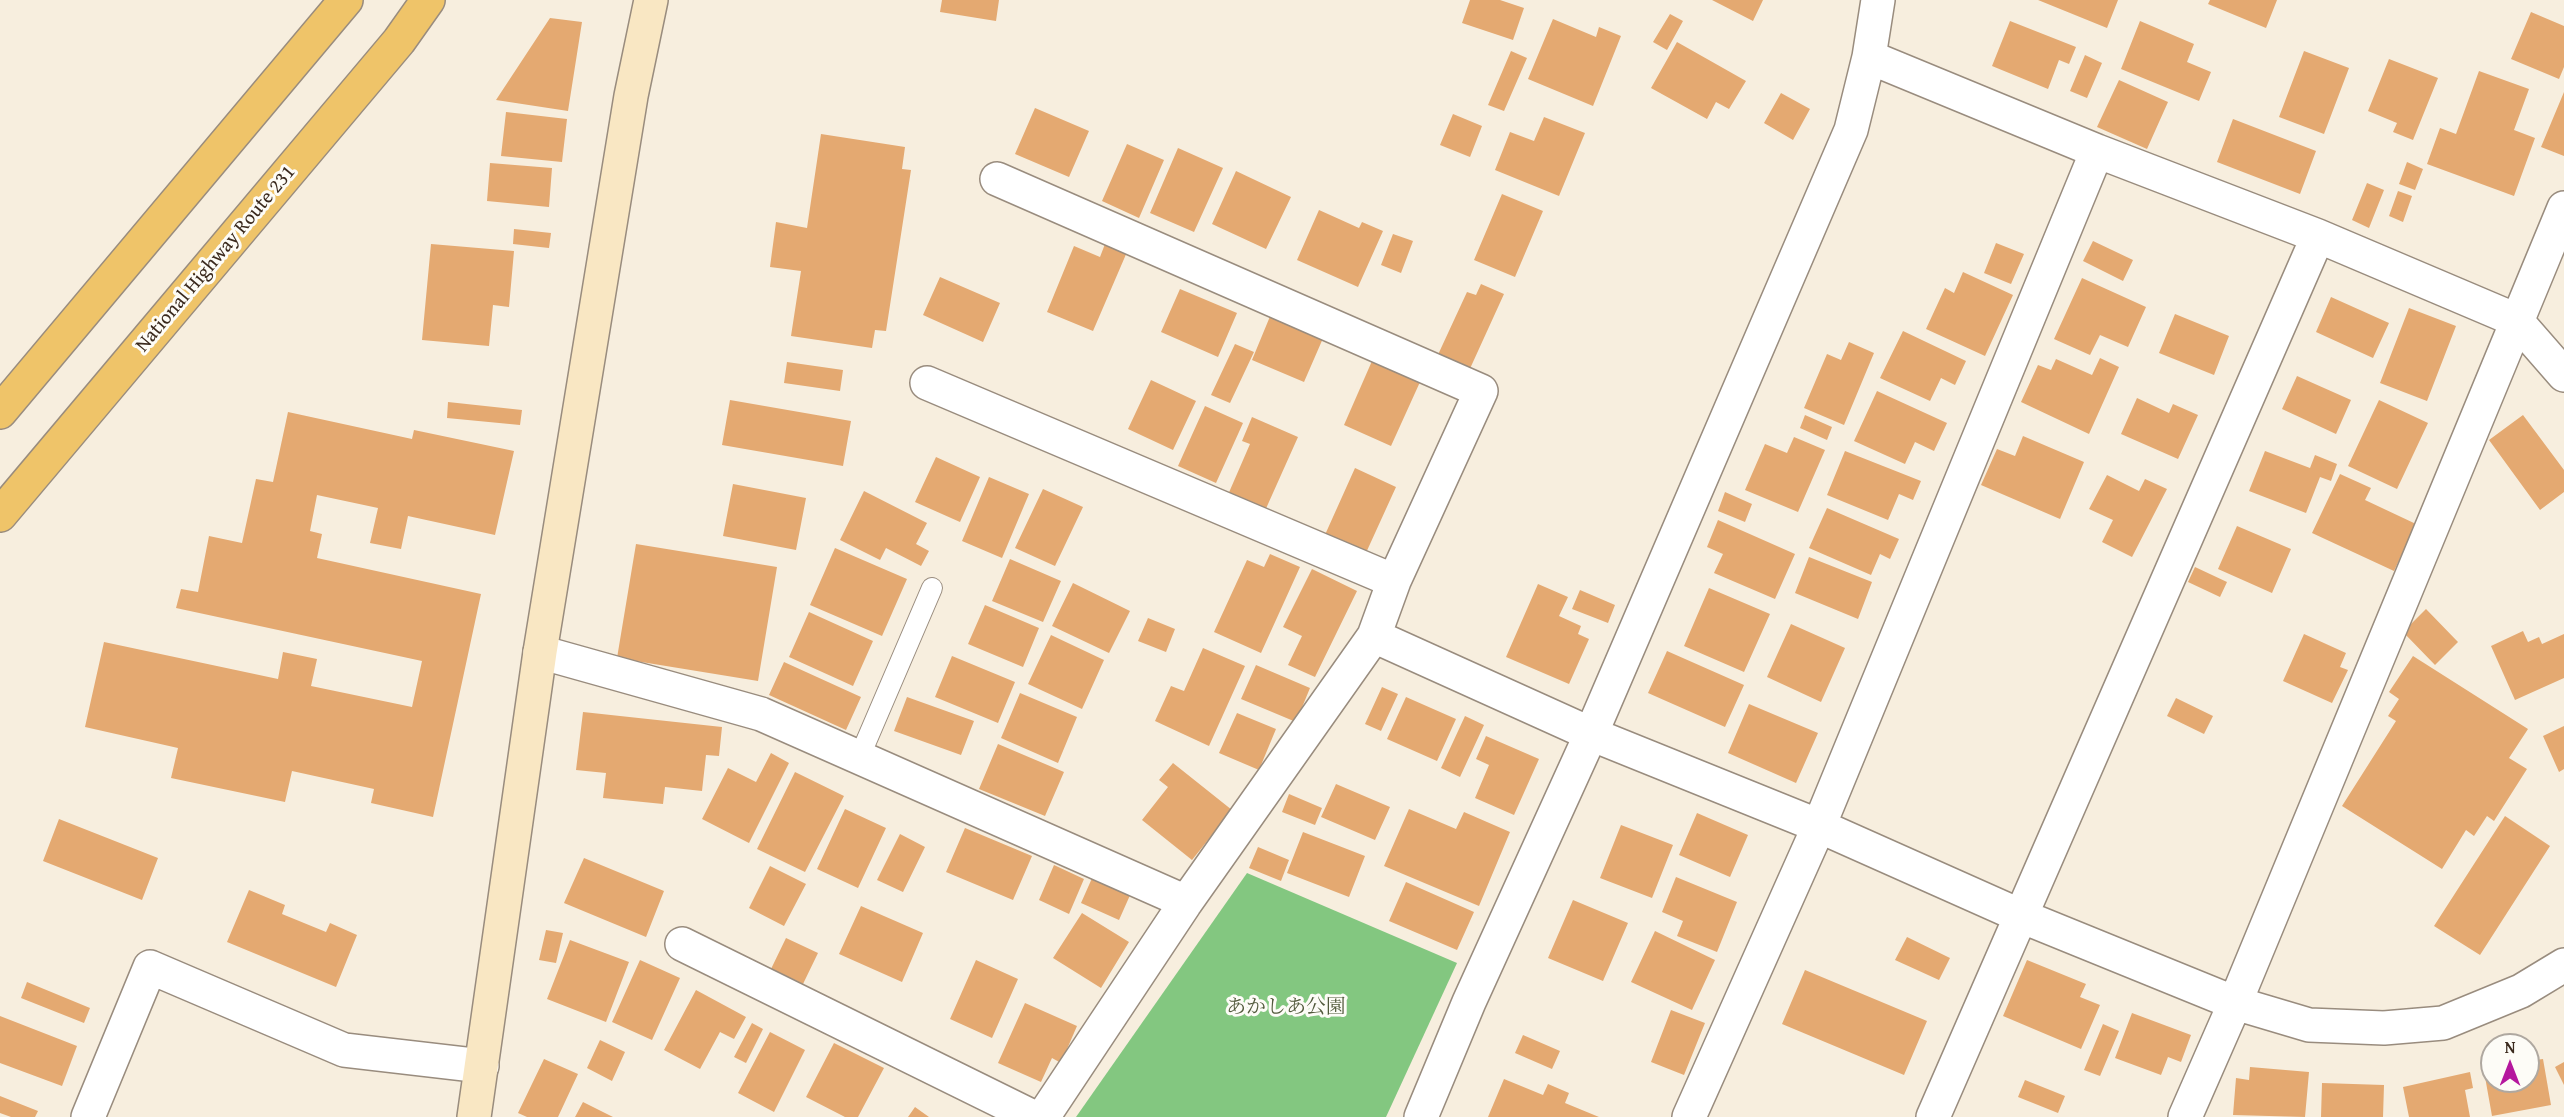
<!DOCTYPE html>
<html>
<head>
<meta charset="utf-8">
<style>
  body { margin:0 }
  #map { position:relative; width:2564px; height:1117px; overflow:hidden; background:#f7eede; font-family:"Gentium Book Plus",serif }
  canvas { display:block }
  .north { position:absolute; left:2480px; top:1033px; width:60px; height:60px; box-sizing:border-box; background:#fdfcf7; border:2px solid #afa8a0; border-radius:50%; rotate:0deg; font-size:16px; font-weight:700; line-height:24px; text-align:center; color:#3b2a1e }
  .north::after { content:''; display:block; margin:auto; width:21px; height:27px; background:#b5179e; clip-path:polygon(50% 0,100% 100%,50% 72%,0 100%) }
</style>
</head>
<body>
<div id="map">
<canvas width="2564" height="1117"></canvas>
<div class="north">N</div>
</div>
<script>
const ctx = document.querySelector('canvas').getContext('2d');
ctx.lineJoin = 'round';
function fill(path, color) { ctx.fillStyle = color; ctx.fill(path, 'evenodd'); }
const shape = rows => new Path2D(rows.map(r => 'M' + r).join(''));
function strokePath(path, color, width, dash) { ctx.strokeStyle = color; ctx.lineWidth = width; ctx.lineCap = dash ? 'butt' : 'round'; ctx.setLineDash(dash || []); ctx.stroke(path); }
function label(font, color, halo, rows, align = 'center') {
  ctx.font = font + ' "Gentium Book Plus","Noto Serif JP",serif'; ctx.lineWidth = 6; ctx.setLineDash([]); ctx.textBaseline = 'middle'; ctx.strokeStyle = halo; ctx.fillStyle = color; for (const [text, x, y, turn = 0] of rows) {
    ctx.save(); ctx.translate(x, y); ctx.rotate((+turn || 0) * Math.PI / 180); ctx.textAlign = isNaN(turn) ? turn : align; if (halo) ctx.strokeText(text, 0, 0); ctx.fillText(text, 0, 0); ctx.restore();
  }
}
fill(shape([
  [1247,873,1457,963,1386,1117,1076,1117]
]), '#83c780');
fill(shape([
  [942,0,999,0,996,21,940,12],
  [1470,0,1500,0,1524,8,1513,40,1462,23],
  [1712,0,1763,0,1753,21],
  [2038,0,2118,0,2107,28],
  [2210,0,2277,0,2266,28,2208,4],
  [2531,12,2564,26,2564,67,2559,79,2511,59],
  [1670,14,1683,21,1667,50,1653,42],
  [550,18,582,22,568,111,496,100],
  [1553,19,1596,37,1599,27,1621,36,1593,106,1528,79],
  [2010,21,2076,47,2069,64,2059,60,2048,89,1992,66],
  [2140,21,2194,44,2187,62,2211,72,2199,101,2121,69],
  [1677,42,1746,81,1729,109,1716,102,1707,119,1651,88],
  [1511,51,1527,58,1504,111,1488,105],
  [2304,51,2349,68,2324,134,2279,117],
  [2085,55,2102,63,2087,98,2070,91],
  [2389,59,2438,78,2413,140,2393,132,2397,123,2368,111],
  [2479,71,2529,89,2514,130,2535,138,2514,196,2427,164,2440,128,2456,134],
  [2119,80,2168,102,2147,149,2097,127],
  [2564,92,2564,156,2541,147],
  [1781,93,1810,109,1793,140,1764,123],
  [1035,108,1089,131,1069,177,1015,154],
  [506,112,567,119,562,162,501,156],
  [1453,114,1482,126,1470,157,1440,145],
  [1544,117,1585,133,1559,196,1495,170,1510,132,1534,141],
  [2233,119,2316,151,2300,194,2217,162],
  [821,134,905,147,902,169,911,170,886,331,875,330,872,348,791,336,801,271,770,267,776,222,807,228],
  [1127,144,1164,160,1139,218,1102,201],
  [1178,148,1223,168,1194,232,1150,213],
  [2407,162,2423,169,2415,190,2399,184],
  [490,163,552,168,549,207,487,201],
  [1236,171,1291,197,1266,249,1212,224],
  [2367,183,2384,190,2369,228,2352,220],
  [2398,191,2412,196,2403,222,2389,216],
  [1502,194,1543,211,1515,277,1474,260],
  [1319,210,1359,228,1362,222,1383,231,1358,287,1297,260],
  [514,229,551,233,549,248,513,244],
  [1393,234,1413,241,1401,273,1381,265],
  [2093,241,2133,260,2123,281,2083,261],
  [1996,243,2024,254,2011,284,1984,273],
  [431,244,514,251,509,307,493,305,489,346,422,340],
  [1105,244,1127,252,1093,331,1047,312,1074,246,1100,257],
  [1963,272,2013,295,1985,356,1926,329,1945,288,1954,293],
  [940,277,1000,303,983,342,923,315],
  [2082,278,2146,307,2128,347,2100,335,2090,355,2054,339],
  [1481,284,1504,294,1468,373,1436,359,1467,292,1476,295],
  [1180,289,1237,313,1218,357,1161,332],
  [2331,297,2389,323,2373,358,2316,332],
  [2409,308,2456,326,2427,401,2380,383],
  [1271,314,1324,336,1304,382,1252,360],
  [2175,314,2229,336,2214,375,2159,353],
  [1903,331,1966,361,1955,385,1941,378,1930,401,1880,378],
  [1849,342,1874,353,1844,425,1804,408,1827,354,1841,360],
  [1235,344,1254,352,1230,403,1211,395],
  [2100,358,2119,367,2089,434,2021,402,2038,365,2051,370,2056,359,2092,375],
  [1372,361,1420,382,1391,446,1344,425],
  [787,362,843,370,840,391,784,383],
  [2297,376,2351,400,2336,434,2282,409],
  [1151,380,1196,401,1173,450,1128,429],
  [1877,391,1947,423,1934,451,1915,442,1905,464,1854,441],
  [2137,398,2169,413,2173,404,2198,415,2178,459,2121,434],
  [730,400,851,421,843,466,722,445],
  [2379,400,2428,423,2397,489,2348,466],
  [448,402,522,410,520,425,447,418],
  [1205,406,1243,423,1216,483,1178,466],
  [288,412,412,439,414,430,514,451,495,535,408,516,401,549,370,543,378,508,317,495,310,531,322,534,317,558,481,594,433,817,371,803,374,789,292,771,285,802,171,778,178,748,85,727,104,642,278,679,283,652,317,659,311,686,412,707,422,661,176,608,181,589,198,592,209,536,242,543,256,479,273,482],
  [1805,415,1832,427,1827,440,1800,428],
  [2523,415,2564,470,2564,492,2540,510,2489,440],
  [1252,417,1298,437,1264,513,1227,497,1250,444,1242,441],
  [2023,436,2084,462,2060,519,1981,485,1997,449,2015,456],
  [1794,437,1825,450,1798,512,1745,490,1765,444,1787,453],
  [1845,451,1921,481,1913,500,1899,494,1888,520,1827,495],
  [2265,451,2310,468,2315,455,2337,464,2331,481,2320,477,2306,513,2249,491],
  [936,457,980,477,960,522,915,502],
  [1355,468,1396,487,1365,555,1324,537],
  [2340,474,2371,488,2365,500,2416,524,2394,571,2312,533],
  [2107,475,2139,491,2145,479,2167,489,2132,557,2102,542,2113,520,2089,509],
  [989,477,1029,494,1002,558,962,541],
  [733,484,806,498,796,550,723,536],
  [1043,489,1083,507,1055,566,1015,548],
  [864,491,927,523,916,544,929,551,921,566,886,548,880,560,840,540],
  [1725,492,1752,504,1745,522,1718,511],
  [1827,508,1899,539,1890,559,1880,554,1871,575,1809,548],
  [1718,520,1795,554,1775,599,1714,573,1723,554,1707,547],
  [2237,526,2291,549,2272,593,2218,569],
  [636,544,777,567,758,681,617,658],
  [835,548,907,579,882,636,810,605],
  [1270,554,1300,567,1261,653,1214,632,1247,560,1264,567],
  [1809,557,1872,582,1858,619,1795,593],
  [1010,559,1061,581,1043,622,992,601],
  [2195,567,2227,582,2220,597,2188,582],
  [1312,569,1357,591,1315,677,1288,665,1302,636,1283,627],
  [1073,583,1130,611,1109,653,1052,626],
  [1538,584,1568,597,1559,616,1581,626,1578,634,1589,639,1569,684,1506,657],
  [1709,588,1770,614,1744,672,1684,646],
  [1580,590,1615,605,1608,623,1572,609],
  [985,605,1039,628,1023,667,968,644],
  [2426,609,2458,642,2435,665,2403,632],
  [809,612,873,641,853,686,789,657],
  [1148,618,1175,629,1166,652,1138,641],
  [1791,624,1845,648,1821,702,1767,677],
  [2523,631,2528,642,2539,637,2542,644,2564,634,2564,678,2515,700,2491,646],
  [2304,634,2346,653,2340,667,2348,670,2332,703,2283,681],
  [1051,635,1104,660,1082,709,1028,684],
  [1203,648,1245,666,1209,746,1155,721,1171,686,1184,691],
  [1667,651,1744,685,1725,727,1648,693],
  [952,656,1015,682,998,723,935,697],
  [2413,656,2528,729,2509,758,2527,769,2494,821,2487,816,2474,836,2466,830,2442,869,2342,806,2396,721,2388,716,2399,699,2389,692],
  [784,662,861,697,846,730,769,695],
  [1256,665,1310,688,1296,722,1241,699],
  [1382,687,1398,694,1381,731,1365,724],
  [1020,693,1077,717,1058,763,1001,738],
  [907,697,974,721,961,755,894,731],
  [1406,697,1456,719,1437,761,1387,739],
  [2176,698,2213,716,2204,734,2167,716],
  [1749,704,1818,733,1796,783,1728,753],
  [583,712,722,727,719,756,706,755,702,791,665,787,663,804,603,798,606,773,576,770],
  [1237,713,1276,729,1259,770,1219,753],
  [1465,716,1484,725,1460,777,1441,768],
  [2564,726,2564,769,2559,772,2543,736],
  [1486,736,1539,759,1514,815,1475,798,1489,765,1476,759],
  [998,744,1064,772,1045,816,979,789],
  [771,753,789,763,749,843,702,819,728,768,756,782],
  [1173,763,1232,810,1192,860,1142,820,1168,787,1159,780],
  [795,772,844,796,805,872,757,849],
  [1336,784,1390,807,1375,840,1321,817],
  [1289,794,1322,808,1315,825,1282,812],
  [845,809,886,828,858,888,817,869],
  [1409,809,1456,829,1464,812,1510,832,1479,906,1384,866],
  [1697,813,1748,835,1730,877,1679,855],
  [2505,816,2550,846,2480,955,2434,926],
  [59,819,158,858,142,900,43,861],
  [1621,825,1673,845,1652,898,1600,878],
  [965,828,1032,856,1013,900,946,872],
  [1303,832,1365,856,1349,897,1287,873],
  [900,834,925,847,903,892,877,880],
  [1258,847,1289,860,1281,881,1249,868],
  [584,858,664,891,646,937,564,903],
  [1054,865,1084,879,1069,914,1039,900],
  [770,866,806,884,784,926,749,908],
  [1093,876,1131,893,1119,920,1081,903],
  [1676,877,1737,902,1717,952,1677,936,1683,921,1662,912],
  [1406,882,1474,912,1457,950,1389,921],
  [249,890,285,905,282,914,326,932,330,923,357,935,336,987,227,942],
  [1573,900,1628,923,1603,981,1548,958],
  [861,906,923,933,902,982,839,954],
  [1082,913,1129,942,1101,988,1053,958],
  [546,930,563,933,556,963,539,960],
  [1655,931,1715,960,1692,1010,1631,982],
  [1907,937,1950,958,1939,980,1895,960],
  [786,938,818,953,803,984,771,969],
  [570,940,629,962,606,1022,547,999],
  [640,960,680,978,652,1040,612,1022],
  [976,960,1018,979,992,1038,950,1019],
  [2027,960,2086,984,2080,997,2100,1005,2081,1049,2003,1016],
  [1805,970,1927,1021,1904,1075,1782,1024],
  [27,982,90,1008,84,1023,21,998],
  [696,990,746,1017,734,1039,720,1032,700,1069,664,1050],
  [1025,1003,1077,1026,1061,1063,1052,1058,1041,1082,998,1063],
  [1671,1010,1705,1023,1684,1075,1651,1062],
  [2132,1013,2191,1035,2181,1062,2168,1057,2161,1075,2115,1058],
  [0,1016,77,1046,62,1086,0,1063],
  [752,1023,763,1029,746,1063,734,1057],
  [2103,1024,2119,1031,2100,1076,2084,1070],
  [770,1032,805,1050,774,1112,738,1093],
  [1523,1035,1560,1051,1552,1069,1515,1053],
  [600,1040,625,1052,612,1081,587,1068],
  [834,1043,884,1068,858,1117,845,1117,806,1097],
  [2492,1058,2492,1081,2528,1081,2528,1061,2543,1059,2551,1105,2492,1116,2482,1060],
  [544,1059,578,1074,558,1117,527,1117,518,1113],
  [2564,1062,2564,1085,2555,1067],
  [2250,1067,2309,1072,2305,1117,2233,1115,2236,1078,2249,1080],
  [2470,1072,2473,1088,2465,1090,2470,1117,2409,1117,2403,1087],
  [1504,1079,1543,1095,1548,1084,1569,1093,1565,1103,1599,1117,1488,1117],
  [2025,1080,2065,1096,2058,1113,2018,1097],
  [2322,1083,2384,1085,2383,1117,2321,1117],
  [0,1096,38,1111,35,1117,11,1117,0,1113],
  [583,1102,613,1117,575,1117],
  [915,1107,929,1117,908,1117]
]), '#e4a971');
const lane = shape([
  [859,758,932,588]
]);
const street = shape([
  [1869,57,2097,151,2318,236,2516,320,2564,375],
  [997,179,1481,391,1394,581,1374,636],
  [927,383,1394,581],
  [540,652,761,714,1186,902],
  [682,944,1033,1117],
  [88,1117,150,967,344,1050,482,1066],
  [1043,1117,1186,902,1374,636,1591,734,1819,826,2021,916,2235,1003,2309,1025,2384,1028,2443,1023,2521,991,2564,965],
  [1421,1117,1469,1002,1591,734,1851,130,1869,57,1878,0],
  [1689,1117,1819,826,2097,151],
  [1933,1117,2318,236],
  [2185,1117,2235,1003,2564,208]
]);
const secondary = shape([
  [474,1117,540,652,631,96,651,0]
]);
const highway = shape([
  [0,412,346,0],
  [0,515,399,41,428,0]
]);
strokePath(lane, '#998c7e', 22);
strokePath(street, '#998c7e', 36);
strokePath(secondary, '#998c7e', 36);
strokePath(highway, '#998c7e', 36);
strokePath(lane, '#fff', 20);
strokePath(street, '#fff', 33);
strokePath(secondary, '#f9e7c3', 33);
strokePath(highway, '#efc469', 33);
label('20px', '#3b2a1e', '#fdfcf7', [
  ["National Highway Route 231",216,259,-50]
]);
label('20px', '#51593b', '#fdfcf7', [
  ["あかしあ公園",1286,1008]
]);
</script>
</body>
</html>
